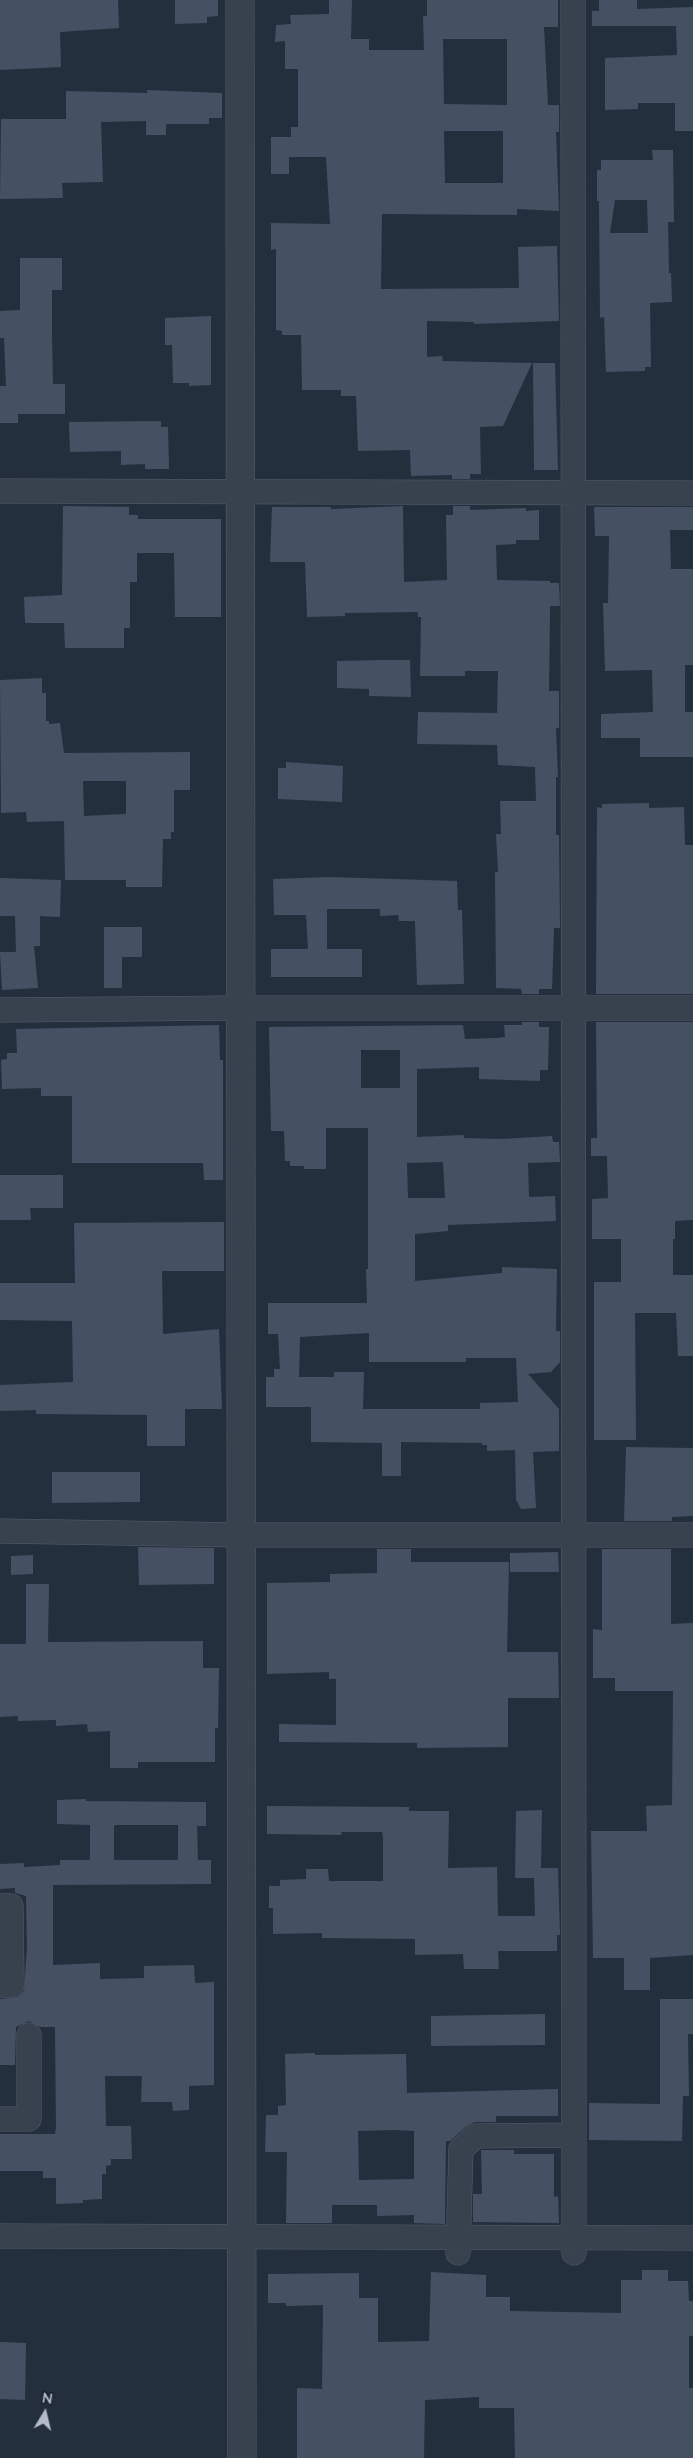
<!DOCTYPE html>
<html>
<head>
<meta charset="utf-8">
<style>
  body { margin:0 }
  #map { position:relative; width:693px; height:2458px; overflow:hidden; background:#242f3e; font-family:Mulish,sans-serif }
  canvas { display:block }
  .north { position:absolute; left:20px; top:2388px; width:50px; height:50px; -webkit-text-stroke:4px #1d2633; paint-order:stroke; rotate:9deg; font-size:14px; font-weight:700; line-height:20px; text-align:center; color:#b4bcc9 }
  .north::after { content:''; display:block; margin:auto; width:18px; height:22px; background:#b4bcc9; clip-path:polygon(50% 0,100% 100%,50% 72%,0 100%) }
</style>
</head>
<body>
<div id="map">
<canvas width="693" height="2458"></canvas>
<div class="north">N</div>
</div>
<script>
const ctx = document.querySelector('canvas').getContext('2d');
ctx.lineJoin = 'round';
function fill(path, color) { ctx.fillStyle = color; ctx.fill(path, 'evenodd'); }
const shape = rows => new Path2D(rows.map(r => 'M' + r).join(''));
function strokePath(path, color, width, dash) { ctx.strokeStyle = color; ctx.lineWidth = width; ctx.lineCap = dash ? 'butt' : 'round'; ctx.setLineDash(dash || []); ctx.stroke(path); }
fill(shape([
  [0,0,118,0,119,28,60,32,61,67,0,70],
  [175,0,218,0,218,16,207,17,207,23,175,24],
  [329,0,352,0,351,39,369,39,369,50,424,50,423,16,427,16,427,0,558,0,558,27,544,27,548,105,559,105,559,132,556,132,559,211,517,209,517,215,382,214,381,289,519,288,518,247,557,246,559,321,474,324,474,322,427,321,427,357,442,356,443,361,532,363,503,426,480,427,481,474,470,474,470,479,452,479,452,475,411,476,410,450,358,451,356,396,341,396,341,390,302,390,301,335,282,335,282,331,276,330,276,249,271,250,271,223,330,224,326,157,289,157,289,174,271,174,271,137,291,137,291,127,298,127,298,69,285,69,285,41,275,42,276,25,291,24,290,15,329,14],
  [443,39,507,39,507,105,444,104],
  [444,131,503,131,503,183,445,183],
  [599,0,637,0,637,9,693,7,693,131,675,131,675,103,638,103,638,109,605,110,605,58,677,55,676,26,592,26,592,11,599,11],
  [147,90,222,93,222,118,209,118,209,124,166,124,166,135,146,135,146,121,101,122,103,182,62,183,63,198,0,199,1,119,66,119,66,91,147,93],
  [652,150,673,150,674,222,668,222,669,273,671,273,672,302,650,303,651,367,645,367,645,371,606,372,604,317,600,318,599,201,597,201,597,170,601,170,601,160,653,160],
  [615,200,647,200,648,233,610,233],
  [20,258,62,258,62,290,52,290,52,336,53,384,65,384,65,414,18,414,18,423,0,423,0,386,6,386,4,338,0,338,0,311,20,310],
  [211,316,211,385,189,386,189,383,173,383,172,345,165,345,165,318],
  [533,363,555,363,558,470,534,470],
  [161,421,161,427,168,427,169,469,145,469,145,464,121,465,121,451,70,452,69,422],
  [63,506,129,507,129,515,138,515,138,519,221,519,221,617,175,617,174,553,137,553,137,582,130,582,130,628,124,628,124,648,65,648,64,623,25,623,24,597,62,595],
  [403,506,404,582,447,580,446,515,453,515,453,506,470,506,470,510,526,508,526,511,539,510,539,540,516,540,516,544,496,545,497,580,550,581,550,583,559,583,560,606,550,606,550,611,549,691,559,691,559,728,556,728,558,777,556,777,556,835,559,835,560,928,554,928,552,989,539,989,539,994,522,994,521,989,496,988,496,984,495,872,498,872,496,834,501,834,500,801,536,801,535,767,498,765,497,745,417,744,418,712,497,713,498,671,465,671,465,676,420,676,421,617,418,617,418,612,345,613,345,616,307,617,305,562,270,562,272,507,331,507,331,509],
  [594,507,693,507,693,530,670,530,671,569,693,569,693,665,685,665,685,712,693,712,693,757,640,757,640,738,601,738,601,714,653,712,652,670,605,671,603,603,608,603,609,536,595,536],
  [380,660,410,660,411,697,369,696,369,689,337,688,337,661],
  [42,678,42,693,46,693,46,721,49,721,49,724,60,723,64,753,190,752,190,790,174,790,174,832,171,832,171,839,163,839,162,887,126,887,126,880,65,880,64,821,27,822,26,812,1,813,0,680],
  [83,781,126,781,126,814,84,816],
  [286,762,343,766,342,802,278,799,278,768,286,768],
  [649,803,649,808,684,807,685,845,693,845,693,994,596,994,597,807,602,808,602,804],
  [329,877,457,881,458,910,462,910,464,984,417,985,415,921,399,921,398,915,380,916,380,909,327,909,327,949,362,949,362,977,271,977,271,949,308,949,306,915,274,915,273,879],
  [0,878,61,880,60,917,40,916,40,946,34,946,38,988,2,990,0,952,16,952,15,916,0,916],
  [104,927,142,927,142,957,122,957,122,988,104,988],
  [522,1022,539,1022,539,1027,549,1027,548,1070,540,1070,540,1081,479,1079,479,1067,417,1069,417,1137,464,1135,464,1138,501,1139,552,1136,553,1142,559,1142,560,1162,528,1163,529,1197,555,1196,556,1221,448,1225,448,1231,415,1234,415,1281,502,1273,502,1267,557,1269,556,1331,560,1331,560,1362,551,1372,528,1374,559,1409,559,1451,533,1452,536,1508,521,1509,516,1500,515,1450,487,1451,487,1445,482,1445,482,1443,401,1442,401,1476,382,1476,382,1443,311,1442,311,1407,266,1407,266,1377,274,1377,274,1369,280,1369,278,1334,268,1334,268,1303,367,1303,366,1269,368,1269,368,1128,326,1128,326,1169,304,1169,304,1166,290,1166,290,1161,285,1161,284,1131,271,1131,269,1027,463,1025,465,1039,497,1038,505,1037,504,1025,522,1025],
  [361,1050,400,1050,400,1088,361,1088],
  [443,1162,445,1198,408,1198,407,1163],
  [369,1333,369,1362,466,1362,466,1358,516,1358,518,1402,480,1403,480,1409,363,1409,364,1372,334,1372,334,1377,299,1377,300,1337],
  [596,1022,693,1022,693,1220,675,1221,675,1239,673,1239,673,1275,693,1275,693,1356,678,1356,676,1313,635,1313,636,1440,594,1440,594,1282,621,1282,621,1239,592,1239,592,1199,608,1198,607,1156,591,1156,591,1138,597,1138],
  [219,1025,220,1060,223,1060,223,1180,204,1180,203,1163,72,1163,72,1096,41,1096,41,1088,2,1089,1,1060,7,1059,7,1053,17,1053,16,1029],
  [0,1175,63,1175,63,1208,30,1208,31,1220,0,1220],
  [224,1222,224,1271,162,1271,163,1334,219,1329,222,1409,185,1409,185,1446,147,1446,147,1415,36,1414,36,1410,0,1411,0,1385,73,1382,72,1321,0,1320,0,1283,75,1283,74,1223],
  [626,1447,693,1448,693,1516,672,1517,672,1521,624,1521],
  [52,1472,140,1472,140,1502,52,1503],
  [138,1547,214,1548,214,1584,139,1585],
  [377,1549,411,1549,411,1562,509,1562,507,1652,558,1652,559,1698,508,1698,508,1747,417,1748,417,1743,279,1742,279,1724,336,1725,336,1679,329,1679,329,1672,267,1674,267,1583,330,1582,330,1574,377,1573],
  [602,1549,671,1549,671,1624,693,1623,693,1955,650,1958,650,1990,624,1990,624,1958,593,1958,591,1831,647,1831,646,1806,672,1805,673,1691,615,1691,615,1678,593,1678,593,1629,602,1630],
  [558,1552,559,1572,510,1572,510,1553],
  [33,1555,33,1574,11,1575,11,1556],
  [26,1584,49,1584,48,1642,203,1641,203,1668,219,1668,218,1728,215,1728,215,1762,138,1762,138,1768,110,1768,110,1731,88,1732,87,1724,56,1726,56,1720,18,1721,18,1716,0,1717,0,1644,26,1644],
  [86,1799,86,1801,206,1802,206,1826,197,1826,198,1860,211,1860,211,1884,53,1885,53,1965,100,1963,100,1979,144,1978,144,1966,194,1965,195,1983,214,1982,214,2085,189,2086,189,2110,173,2111,172,2102,141,2102,142,2076,105,2076,106,2126,131,2126,132,2159,111,2159,111,2165,106,2166,106,2174,102,2174,102,2199,83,2200,83,2203,56,2204,56,2178,43,2178,43,2171,0,2171,0,2134,55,2134,56,2127,55,2027,40,2027,29,2021,16,2027,15,2065,0,2065,0,1999,18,1997,24,1991,27,1947,26,1896,15,1893,15,1888,0,1889,0,1864,24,1863,24,1867,60,1865,60,1860,90,1860,90,1825,57,1824,57,1800],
  [116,1825,178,1825,178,1860,114,1860,114,1826],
  [267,1806,409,1807,409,1811,449,1811,448,1868,497,1867,498,1916,535,1916,534,1878,515,1878,516,1811,542,1810,541,1868,558,1868,560,1935,557,1935,557,1951,498,1951,499,1969,464,1969,463,1954,415,1955,415,1939,322,1938,322,1933,273,1934,273,1908,269,1908,269,1886,280,1886,280,1880,306,1879,306,1869,328,1869,329,1881,383,1881,383,1837,382,1832,341,1832,342,1835,267,1834],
  [660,1999,693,1999,693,2034,688,2034,689,2096,683,2096,682,2141,589,2140,589,2103,660,2104],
  [545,2014,545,2045,431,2046,431,2016],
  [315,2053,315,2055,406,2054,407,2093,558,2089,558,2116,496,2116,496,2122,475,2122,467,2126,450,2141,446,2141,445,2224,414,2223,414,2215,377,2216,377,2205,332,2205,332,2223,286,2223,287,2152,265,2152,266,2115,278,2115,278,2106,286,2105,285,2054],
  [394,2130,414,2131,414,2179,359,2180,358,2131],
  [481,2150,514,2150,514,2154,554,2154,554,2197,558,2196,559,2223,473,2222,473,2194,482,2194],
  [642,2270,668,2270,668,2281,688,2281,689,2301,693,2301,693,2336,689,2336,689,2388,693,2388,693,2458,515,2458,514,2408,479,2408,479,2397,425,2400,424,2458,297,2458,297,2388,322,2389,323,2305,286,2306,286,2303,268,2303,268,2274,359,2273,359,2298,378,2298,378,2342,429,2341,431,2272,486,2275,486,2297,510,2297,510,2311,621,2313,621,2280,642,2280],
  [0,2342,26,2343,25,2400,0,2399]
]), '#455162');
const minor = shape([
  [573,0,574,2253],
  [0,491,693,493],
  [0,1010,240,1008,693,1008],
  [0,1531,240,1535,693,1535],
  [0,1906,11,1906,12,1985,0,1985],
  [0,2119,29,2119,29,2035],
  [0,2236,693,2238],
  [458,2253,461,2149,476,2136,574,2135]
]);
const tertiary = shape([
  [240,0,242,2458]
]);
strokePath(minor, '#565f6c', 25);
strokePath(tertiary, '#565f6c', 29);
strokePath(minor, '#38414e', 24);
strokePath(tertiary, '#38414e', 28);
</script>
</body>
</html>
